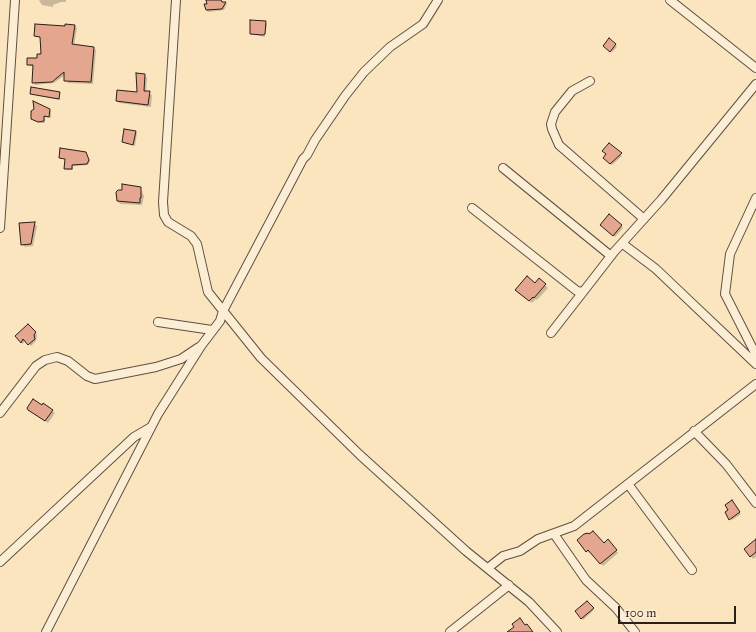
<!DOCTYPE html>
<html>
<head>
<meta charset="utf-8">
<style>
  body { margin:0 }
  #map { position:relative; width:756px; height:632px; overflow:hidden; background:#fae5be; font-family:"IM FELL Great Primer",serif }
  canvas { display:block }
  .scale { position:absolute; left:618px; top:606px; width:118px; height:18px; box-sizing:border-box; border:2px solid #2c1e19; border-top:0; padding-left:5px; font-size:12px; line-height:14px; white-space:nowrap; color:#2c1e19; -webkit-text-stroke:3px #fceed5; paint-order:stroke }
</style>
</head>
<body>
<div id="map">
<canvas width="756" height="632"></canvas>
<div class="scale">100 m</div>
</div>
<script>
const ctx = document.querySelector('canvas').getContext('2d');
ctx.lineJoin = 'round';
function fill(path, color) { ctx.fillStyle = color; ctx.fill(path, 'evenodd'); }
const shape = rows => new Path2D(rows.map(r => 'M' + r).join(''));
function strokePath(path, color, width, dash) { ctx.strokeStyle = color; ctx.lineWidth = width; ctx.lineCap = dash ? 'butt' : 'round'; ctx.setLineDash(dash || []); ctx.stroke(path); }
fill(shape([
  [39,0,66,0,66,2,61,2,53,5,53,7,42,5],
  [207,0,221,0,222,3,227,4,224,10,208,12,206,10],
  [265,22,267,24,265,37,251,34],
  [75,26,77,28,74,46,94,48,96,50,93,84,68,83,65,75,54,83,35,85,33,83,34,67,28,65,28,59,38,59,42,55,41,38,35,36],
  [609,40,617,47,612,52,604,45],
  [145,75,147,78,146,92,152,95,151,107,119,103,117,101,138,93],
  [60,93,60,100,31,94],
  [49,110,51,111,51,118,45,117,45,123,40,123,32,119],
  [135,132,137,133,135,146,123,141],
  [609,144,622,156,612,165,604,158],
  [87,154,90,161,88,165,73,166,73,170,67,170,66,159,60,158],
  [140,188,144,196,142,205,120,204,118,201],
  [609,215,623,228,615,237,601,224],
  [34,223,37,226,33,246,25,247,22,244],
  [539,280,548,288,537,300,536,299,532,303,519,293,535,284],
  [28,325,37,335,36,341,31,346,25,340,23,344,16,336],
  [28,410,52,411,55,413,48,423],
  [733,503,741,514,732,520,730,519],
  [587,534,604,544,610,543,618,553,603,566,591,552,589,553,587,551],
  [756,541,756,557,753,559,751,556],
  [587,602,594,610,583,620,576,611]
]), '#0003');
const building = shape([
  [206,0,221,0,222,2,226,2,222,9,206,10,204,4,207,4,206,0],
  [250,20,266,21,265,34,263,35,250,34,250,20],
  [35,24,65,26,65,24,75,25,72,44,94,47,91,82,64,81,64,72,52,82,32,83,33,65,27,65,27,58,37,58,37,54,41,54,40,37,34,36,35,24],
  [609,38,616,44,610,52,603,46,609,38],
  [136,73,145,74,144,91,150,91,148,105,116,101,117,90,137,92,136,73],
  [31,87,60,92,59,99,30,94,31,87],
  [33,101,50,109,49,117,44,116,44,121,38,122,31,119,31,111,34,109,33,101],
  [124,129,136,131,133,145,122,142,124,129],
  [609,143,622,153,610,164,603,158,606,154,602,151,609,143],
  [60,148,86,152,89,160,87,164,72,165,72,169,64,169,65,159,59,158,60,148],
  [122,184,141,187,141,198,140,198,140,203,117,201,116,192,118,190,122,190,122,184],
  [609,214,622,225,613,236,600,225,609,214],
  [35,222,31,244,21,245,19,223,35,222],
  [527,276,535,283,539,278,546,284,534,298,533,297,529,301,515,290,527,276],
  [28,324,36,332,34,335,35,339,28,345,23,339,21,343,15,336,28,324],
  [33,399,42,405,43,403,53,410,45,421,28,410,27,408,33,399],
  [732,500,740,512,729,520,725,512,728,510,725,505,732,500],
  [593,531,604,543,608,539,617,550,600,564,588,550,586,552,577,540,584,534,588,533,589,534,593,531],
  [756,539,756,552,750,557,744,549,756,539],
  [587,601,594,608,581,619,575,611,587,601],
  [520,618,525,625,527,624,533,632,507,632,514,627,512,624,520,618]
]);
fill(building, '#e4a68e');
strokePath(building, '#2c1e19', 1);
const minor = shape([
  [176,0,163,202,164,215,168,222,191,236,197,244,208,292,261,358,360,455,466,551,529,602,557,632],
  [670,0,756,68],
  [590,81,572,91,555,112,551,124,552,129,559,145,644,219],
  [503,168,611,256],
  [756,198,730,254,725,294,756,355],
  [472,208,577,291,583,292,614,252,661,200,756,84],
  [0,228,15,0],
  [623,244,656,269,756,364],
  [158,322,212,330],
  [551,333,583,292],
  [0,413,36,366,45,360,57,357,68,361,87,376,95,379,156,367,181,359,199,347],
  [694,431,726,464,756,503],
  [628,484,692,570],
  [554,534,586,580,616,608,635,632],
  [0,562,134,437,151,427],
  [488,568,503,556,520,551,538,539,574,526,756,384],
  [46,632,158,414,201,346,220,321,223,311,303,159,307,155,315,140,345,96,364,72,390,47,423,24,438,0],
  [450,632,509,585]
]);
strokePath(minor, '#605042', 10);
strokePath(minor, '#fceed5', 8);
</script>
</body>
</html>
